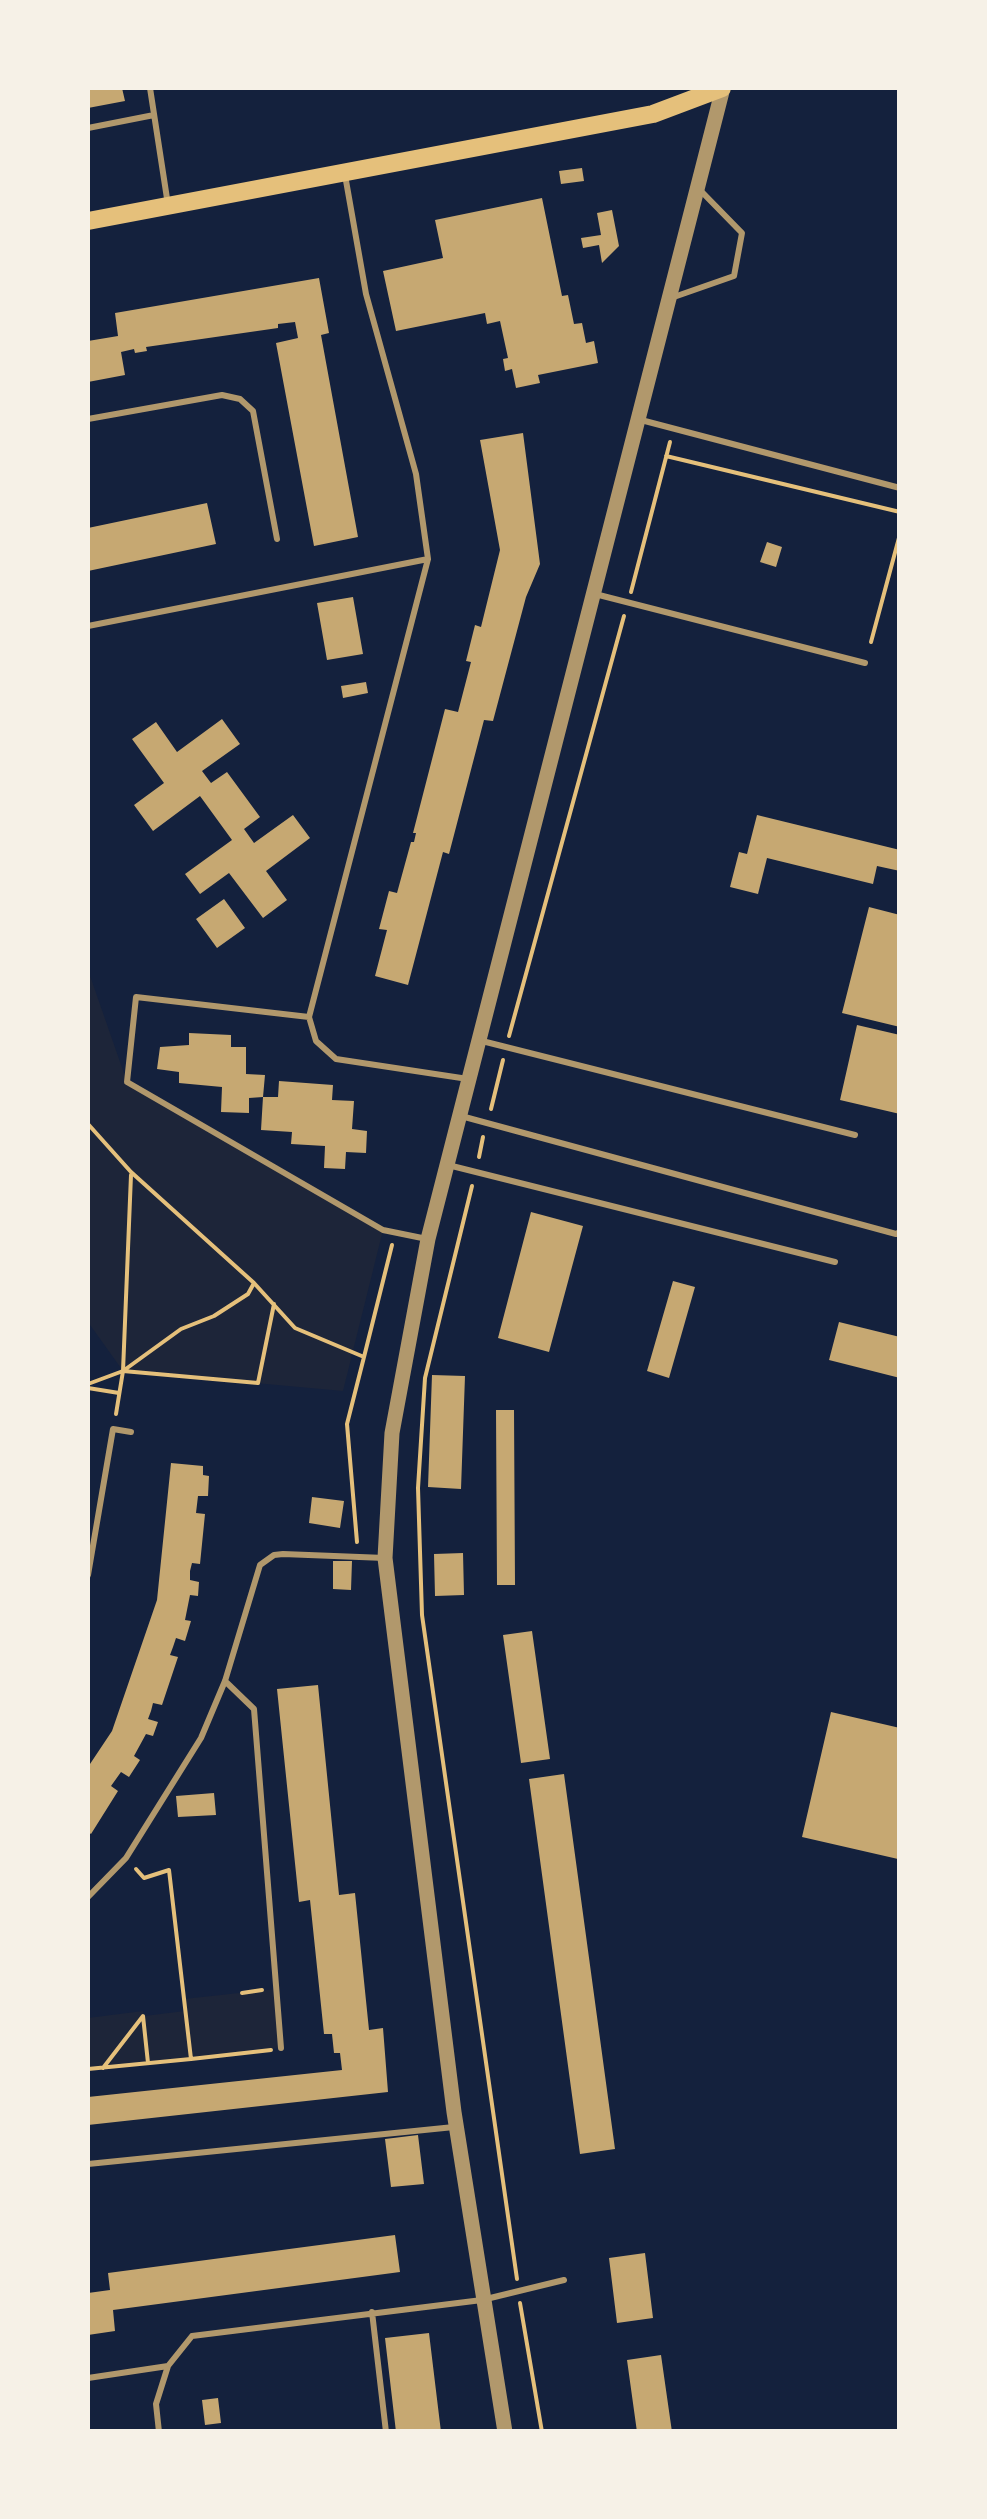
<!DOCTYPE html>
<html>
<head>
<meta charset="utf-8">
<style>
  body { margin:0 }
  #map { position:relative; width:987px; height:2519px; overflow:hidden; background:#14213d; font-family:"IBM Plex Serif",serif }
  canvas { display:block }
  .frame { position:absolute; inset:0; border:90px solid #f6f1e7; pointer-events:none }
</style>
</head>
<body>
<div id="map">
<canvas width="987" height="2519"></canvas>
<div class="frame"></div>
</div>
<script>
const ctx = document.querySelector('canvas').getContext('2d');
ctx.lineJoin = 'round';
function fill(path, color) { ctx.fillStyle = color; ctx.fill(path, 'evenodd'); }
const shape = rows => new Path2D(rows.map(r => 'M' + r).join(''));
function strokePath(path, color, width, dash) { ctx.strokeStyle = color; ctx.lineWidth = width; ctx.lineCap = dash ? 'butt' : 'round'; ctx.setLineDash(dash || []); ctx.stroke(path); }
fill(shape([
  [88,970,127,1082,383,1230,343,1391,123,1371,88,1322],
  [276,1989,281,2048,88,2069,88,2018,143,2011,144,2016,185,2011,184,1999]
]), '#1d2539');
fill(shape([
  [88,88,122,88,125,101,88,108],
  [582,168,584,181,561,184,559,171],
  [542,198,562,296,568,295,574,324,582,323,586,343,594,341,598,363,538,375,540,383,516,388,512,369,505,371,503,359,508,358,500,321,487,324,485,313,396,331,383,271,443,258,435,220],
  [612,210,619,246,602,263,599,245,583,248,581,238,601,235,597,213],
  [319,278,329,333,321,335,358,537,314,546,276,343,298,338,295,322,278,324,278,328,146,347,147,351,135,353,134,349,121,352,125,375,88,382,88,341,118,336,115,313],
  [523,433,540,564,526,597,493,721,484,720,449,854,443,852,408,985,375,976,387,930,379,929,389,891,397,893,411,842,414,842,416,833,413,833,445,709,458,712,471,662,466,661,475,625,481,627,500,550,480,440],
  [207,503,216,544,88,571,88,528],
  [767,542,782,547,776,567,760,562],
  [353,597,363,654,327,660,317,603],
  [366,682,368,693,343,698,341,686],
  [222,719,240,744,202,771,211,783,227,772,260,817,244,829,254,843,293,815,310,838,266,871,287,900,263,918,229,873,200,894,185,874,232,840,200,796,153,831,134,805,164,783,132,739,156,722,177,752],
  [757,815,900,850,900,871,877,866,873,884,767,858,758,894,730,887,739,852,747,854],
  [224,899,245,928,217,948,196,919],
  [869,907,900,915,900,1027,842,1013],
  [857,1025,900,1035,900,1114,840,1100],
  [189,1033,231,1035,231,1047,246,1047,246,1074,265,1075,263,1097,249,1098,249,1113,221,1112,222,1087,179,1083,179,1072,157,1069,160,1047,189,1045],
  [279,1081,333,1085,332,1100,354,1101,352,1129,367,1131,366,1153,346,1152,345,1169,324,1168,325,1146,291,1144,292,1132,261,1130,263,1097,278,1097],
  [531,1212,583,1226,549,1352,498,1338],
  [673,1281,695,1287,669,1378,647,1371],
  [839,1322,900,1337,900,1378,829,1360],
  [432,1375,465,1376,461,1489,428,1487],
  [496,1410,514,1410,515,1585,497,1585],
  [171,1463,203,1466,203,1475,209,1476,208,1496,198,1496,196,1513,205,1514,200,1564,192,1563,190,1571,190,1580,199,1582,198,1596,190,1595,185,1620,191,1621,185,1641,176,1638,173,1647,170,1655,178,1657,162,1705,153,1703,151,1711,148,1719,158,1722,153,1736,146,1734,134,1756,140,1760,129,1777,121,1772,111,1786,118,1791,91,1834,88,1832,88,1767,112,1731,157,1600],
  [312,1497,344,1501,340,1528,309,1523],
  [463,1553,464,1595,435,1596,434,1554],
  [333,1561,352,1561,351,1590,333,1589],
  [532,1631,550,1759,521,1763,503,1635],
  [318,1685,339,1895,355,1893,369,2030,383,2028,388,2092,88,2125,88,2097,342,2070,340,2053,334,2053,332,2034,324,2034,310,1900,299,1902,277,1689],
  [831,1712,900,1728,898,1859,802,1837],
  [564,1774,615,2149,580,2154,529,1779],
  [214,1793,216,1815,178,1817,176,1796],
  [418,2135,424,2184,391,2187,385,2139],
  [395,2235,400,2272,113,2310,115,2331,88,2335,88,2293,110,2290,108,2273],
  [645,2253,653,2318,617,2323,609,2258],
  [429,2333,441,2432,396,2432,385,2338],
  [661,2355,672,2432,637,2432,627,2360],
  [218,2398,221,2423,205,2425,202,2400]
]), '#c6a872');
strokePath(shape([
  [666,456,900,512],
  [631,592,670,442],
  [871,642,900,534],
  [509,1036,624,616],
  [491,1109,503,1060],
  [88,1124,131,1172,254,1283,295,1328,364,1357,347,1424,357,1542],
  [479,1157,483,1137],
  [472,1186,425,1378,418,1488,422,1615,517,2279],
  [364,1357,392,1245],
  [123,1371,258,1383,274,1304],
  [88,1384,123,1371,181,1329,214,1316,248,1294,254,1283],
  [88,1388,119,1393],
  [116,1414,123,1371,131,1175],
  [242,1993,262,1990],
  [191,2059,271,2050],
  [103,2068,143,2016,148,2063],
  [88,2069,191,2059,169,1870,144,1878,136,1869],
  [520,2303,542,2432]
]), '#e5c07b', 4);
strokePath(shape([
  [150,88,168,205],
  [88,128,154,115],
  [345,175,366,294,416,474,428,559,309,1017,316,1041,336,1059,468,1079],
  [671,298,734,276,742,233,699,189],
  [88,419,222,395,240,399,253,411,277,539],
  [641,420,900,488],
  [595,594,865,663],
  [88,626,428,559],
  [309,1017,136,997,127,1082,383,1230,427,1239],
  [482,1041,855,1135],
  [461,1116,896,1234,900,1232],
  [448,1165,835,1262],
  [88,1575,113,1429,131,1432],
  [225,1681,254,1709,281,2048],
  [88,1897,126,1858,201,1738,225,1681,260,1565,274,1555,283,1554,385,1558],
  [88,2164,454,2127],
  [372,2312,386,2432],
  [88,2378,168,2366,192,2336,482,2300,564,2280],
  [159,2432,156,2404,168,2366]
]), '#b1986c', 6);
strokePath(shape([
  [505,2432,454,2112,385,1558,392,1433,428,1239,723,88]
]), '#b1986c', 15);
strokePath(shape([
  [88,221,653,114,722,88]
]), '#e5c07b', 18);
</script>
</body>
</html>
